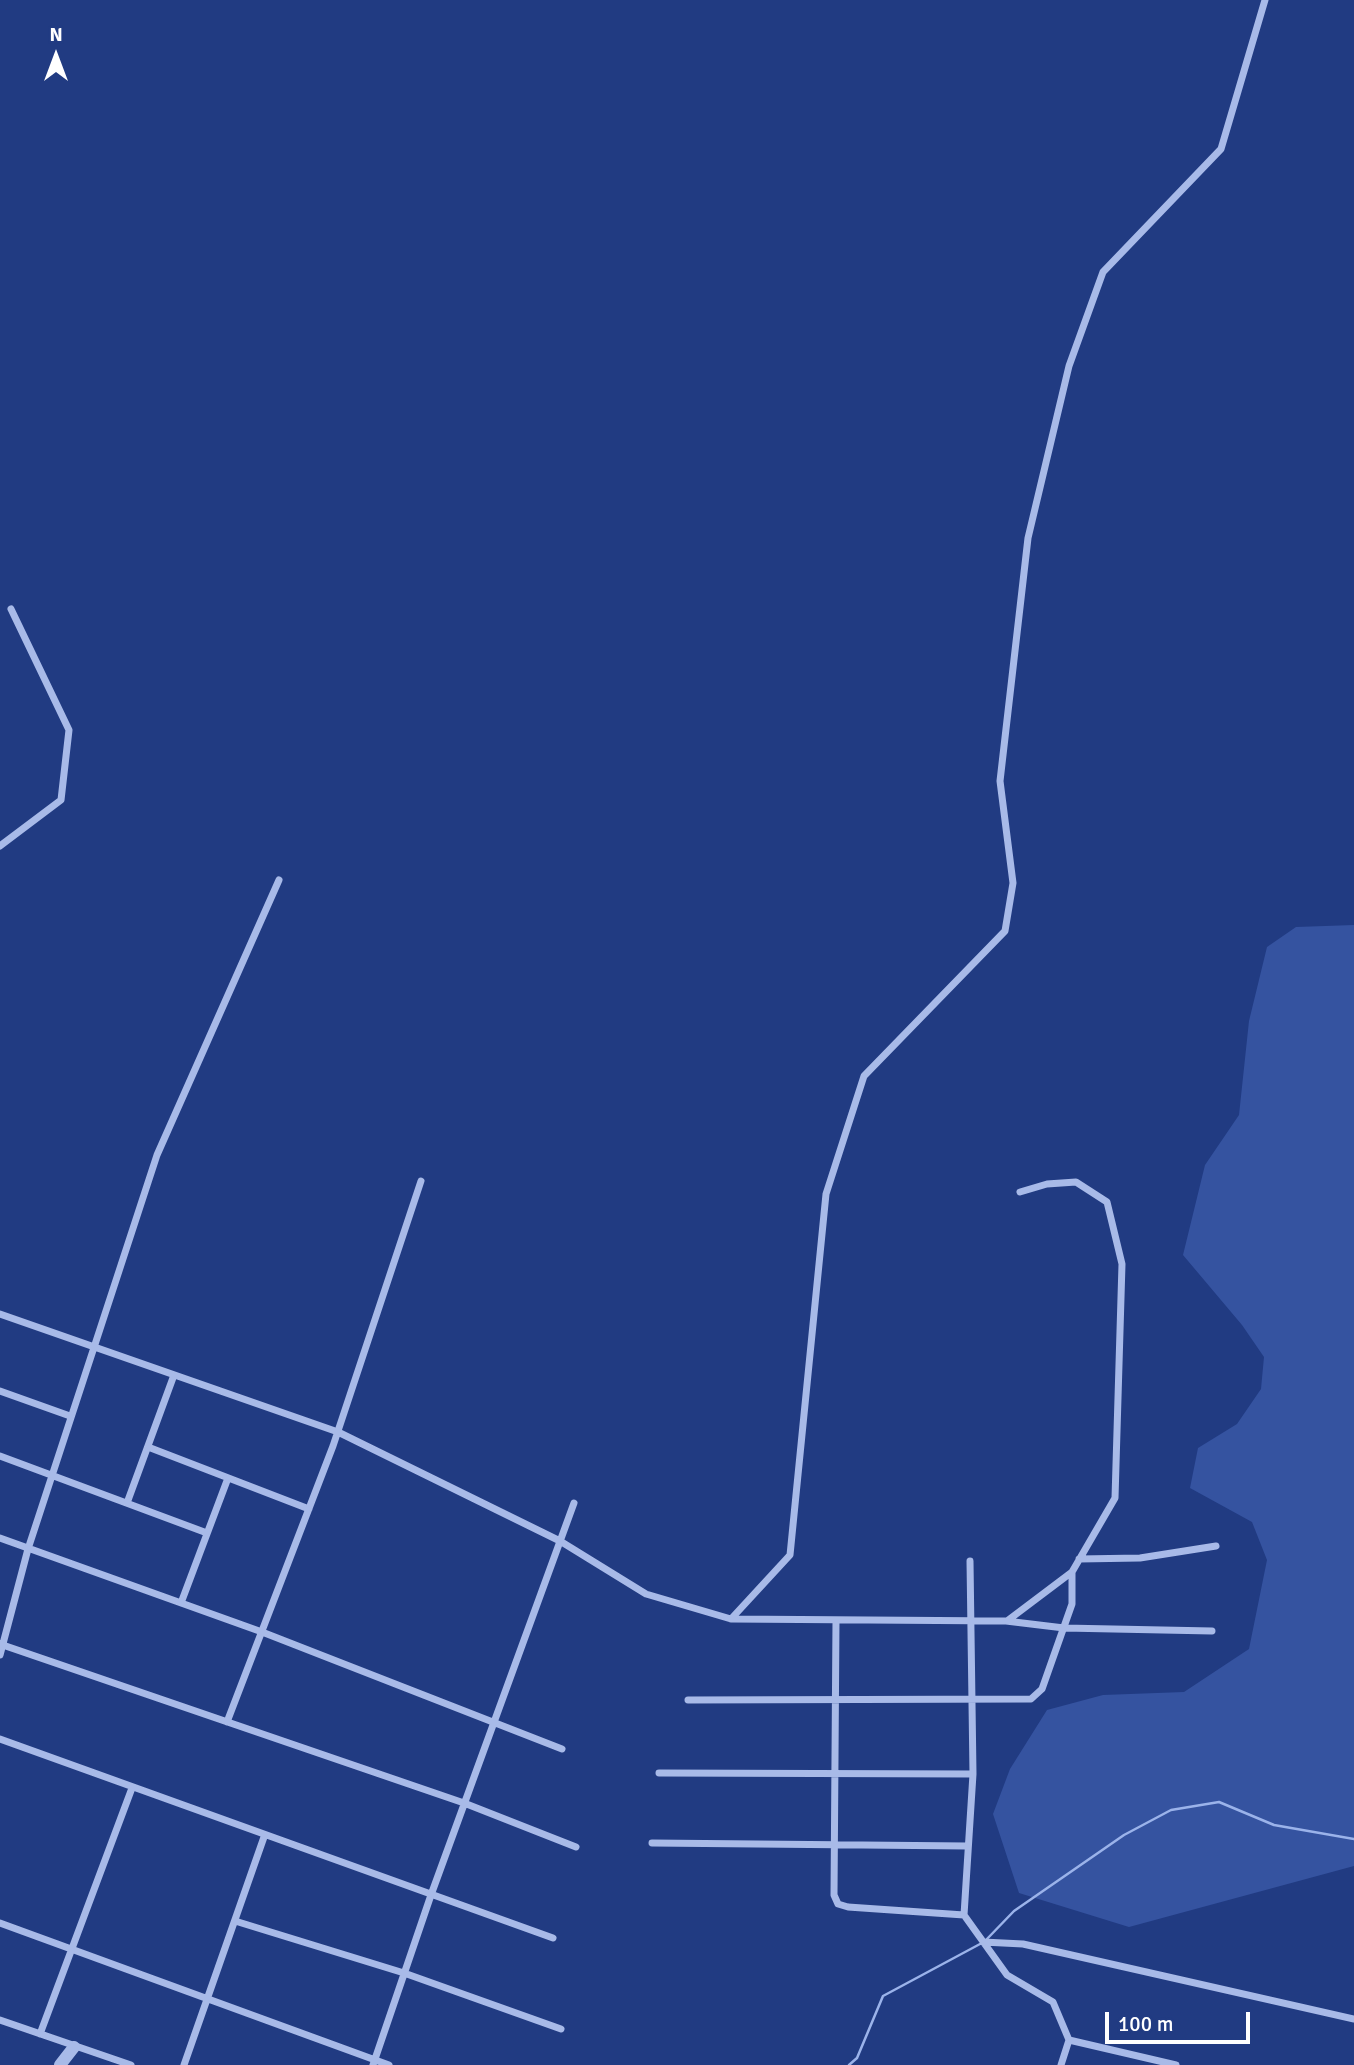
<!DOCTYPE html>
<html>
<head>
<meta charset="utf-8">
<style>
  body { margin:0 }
  #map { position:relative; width:1354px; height:2065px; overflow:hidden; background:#213b82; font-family:Signika,sans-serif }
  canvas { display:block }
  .north { position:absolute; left:21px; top:21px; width:70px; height:70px; -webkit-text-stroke:5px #213b82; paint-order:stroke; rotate:0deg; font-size:19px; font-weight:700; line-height:28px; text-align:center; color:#fff }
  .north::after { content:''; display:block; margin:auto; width:24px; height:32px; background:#fff; clip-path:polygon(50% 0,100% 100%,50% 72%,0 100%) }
  .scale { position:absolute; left:1105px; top:2012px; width:145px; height:32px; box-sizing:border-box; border:4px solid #fff; border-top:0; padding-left:9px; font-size:21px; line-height:24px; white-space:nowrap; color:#fff; -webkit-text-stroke:5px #213b82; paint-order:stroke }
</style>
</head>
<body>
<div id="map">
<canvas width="1354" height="2065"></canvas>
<div class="north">N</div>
<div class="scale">100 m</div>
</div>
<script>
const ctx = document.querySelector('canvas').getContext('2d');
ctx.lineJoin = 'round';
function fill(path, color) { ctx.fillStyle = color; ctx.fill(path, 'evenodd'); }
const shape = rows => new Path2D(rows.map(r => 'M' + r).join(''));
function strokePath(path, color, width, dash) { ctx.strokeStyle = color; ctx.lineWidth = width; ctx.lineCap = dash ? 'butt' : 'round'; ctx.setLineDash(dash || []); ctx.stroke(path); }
fill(shape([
  [1354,925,1354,1866,1129,1927,1019,1893,993,1814,1010,1769,1047,1710,1103,1695,1184,1692,1249,1649,1267,1560,1252,1522,1190,1488,1198,1448,1237,1424,1261,1389,1264,1357,1242,1325,1183,1255,1205,1165,1239,1115,1249,1021,1267,947,1296,927]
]), '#3553a0');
strokePath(shape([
  [986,1940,1014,1911,1124,1835,1171,1810,1219,1802,1274,1825,1354,1839],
  [849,2065,857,2058,883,1996,980,1944]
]), '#9bb3ea', 2.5);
strokePath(shape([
  [0,846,61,800,69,730,11,609],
  [0,1314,338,1432,560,1541,646,1594,731,1619,790,1555,826,1194,864,1076,1005,931,1013,883,1000,781,1028,538,1069,366,1103,272,1221,149,1265,0],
  [0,1391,70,1416],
  [148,1447,309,1509],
  [0,1456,207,1533],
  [127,1503,174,1375],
  [0,1538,262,1632,562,1749],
  [1079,1559,1140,1558,1216,1546],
  [970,1561,973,1774,964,1915,1007,1975,1053,2002,1069,2040,1176,2065],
  [181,1603,228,1478],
  [731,1619,1006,1621,1064,1628,1212,1631],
  [836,1620,834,1895,838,1904,848,1907,964,1915],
  [1007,1621,1072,1572],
  [0,1644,464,1803,576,1847],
  [0,1655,28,1549,157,1155,279,880],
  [688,1700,1031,1699,1042,1689,1072,1604,1072,1572,1115,1498,1122,1264,1107,1202,1076,1182,1047,1184,1020,1192],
  [227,1722,333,1446,421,1181],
  [0,1739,553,1938],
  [659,1773,973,1774],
  [652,1843,967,1846],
  [235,1921,404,1973,561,2029],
  [0,1923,389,2065],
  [983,1942,1023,1944,1354,2019],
  [0,2020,131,2065],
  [40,2034,132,1788],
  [184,2065,264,1837],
  [373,2065,431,1895,574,1503],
  [1061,2065,1069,2040]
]), '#a8bae8', 7);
strokePath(shape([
  [60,2065,74,2047]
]), '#a8bae8', 12);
</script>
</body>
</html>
